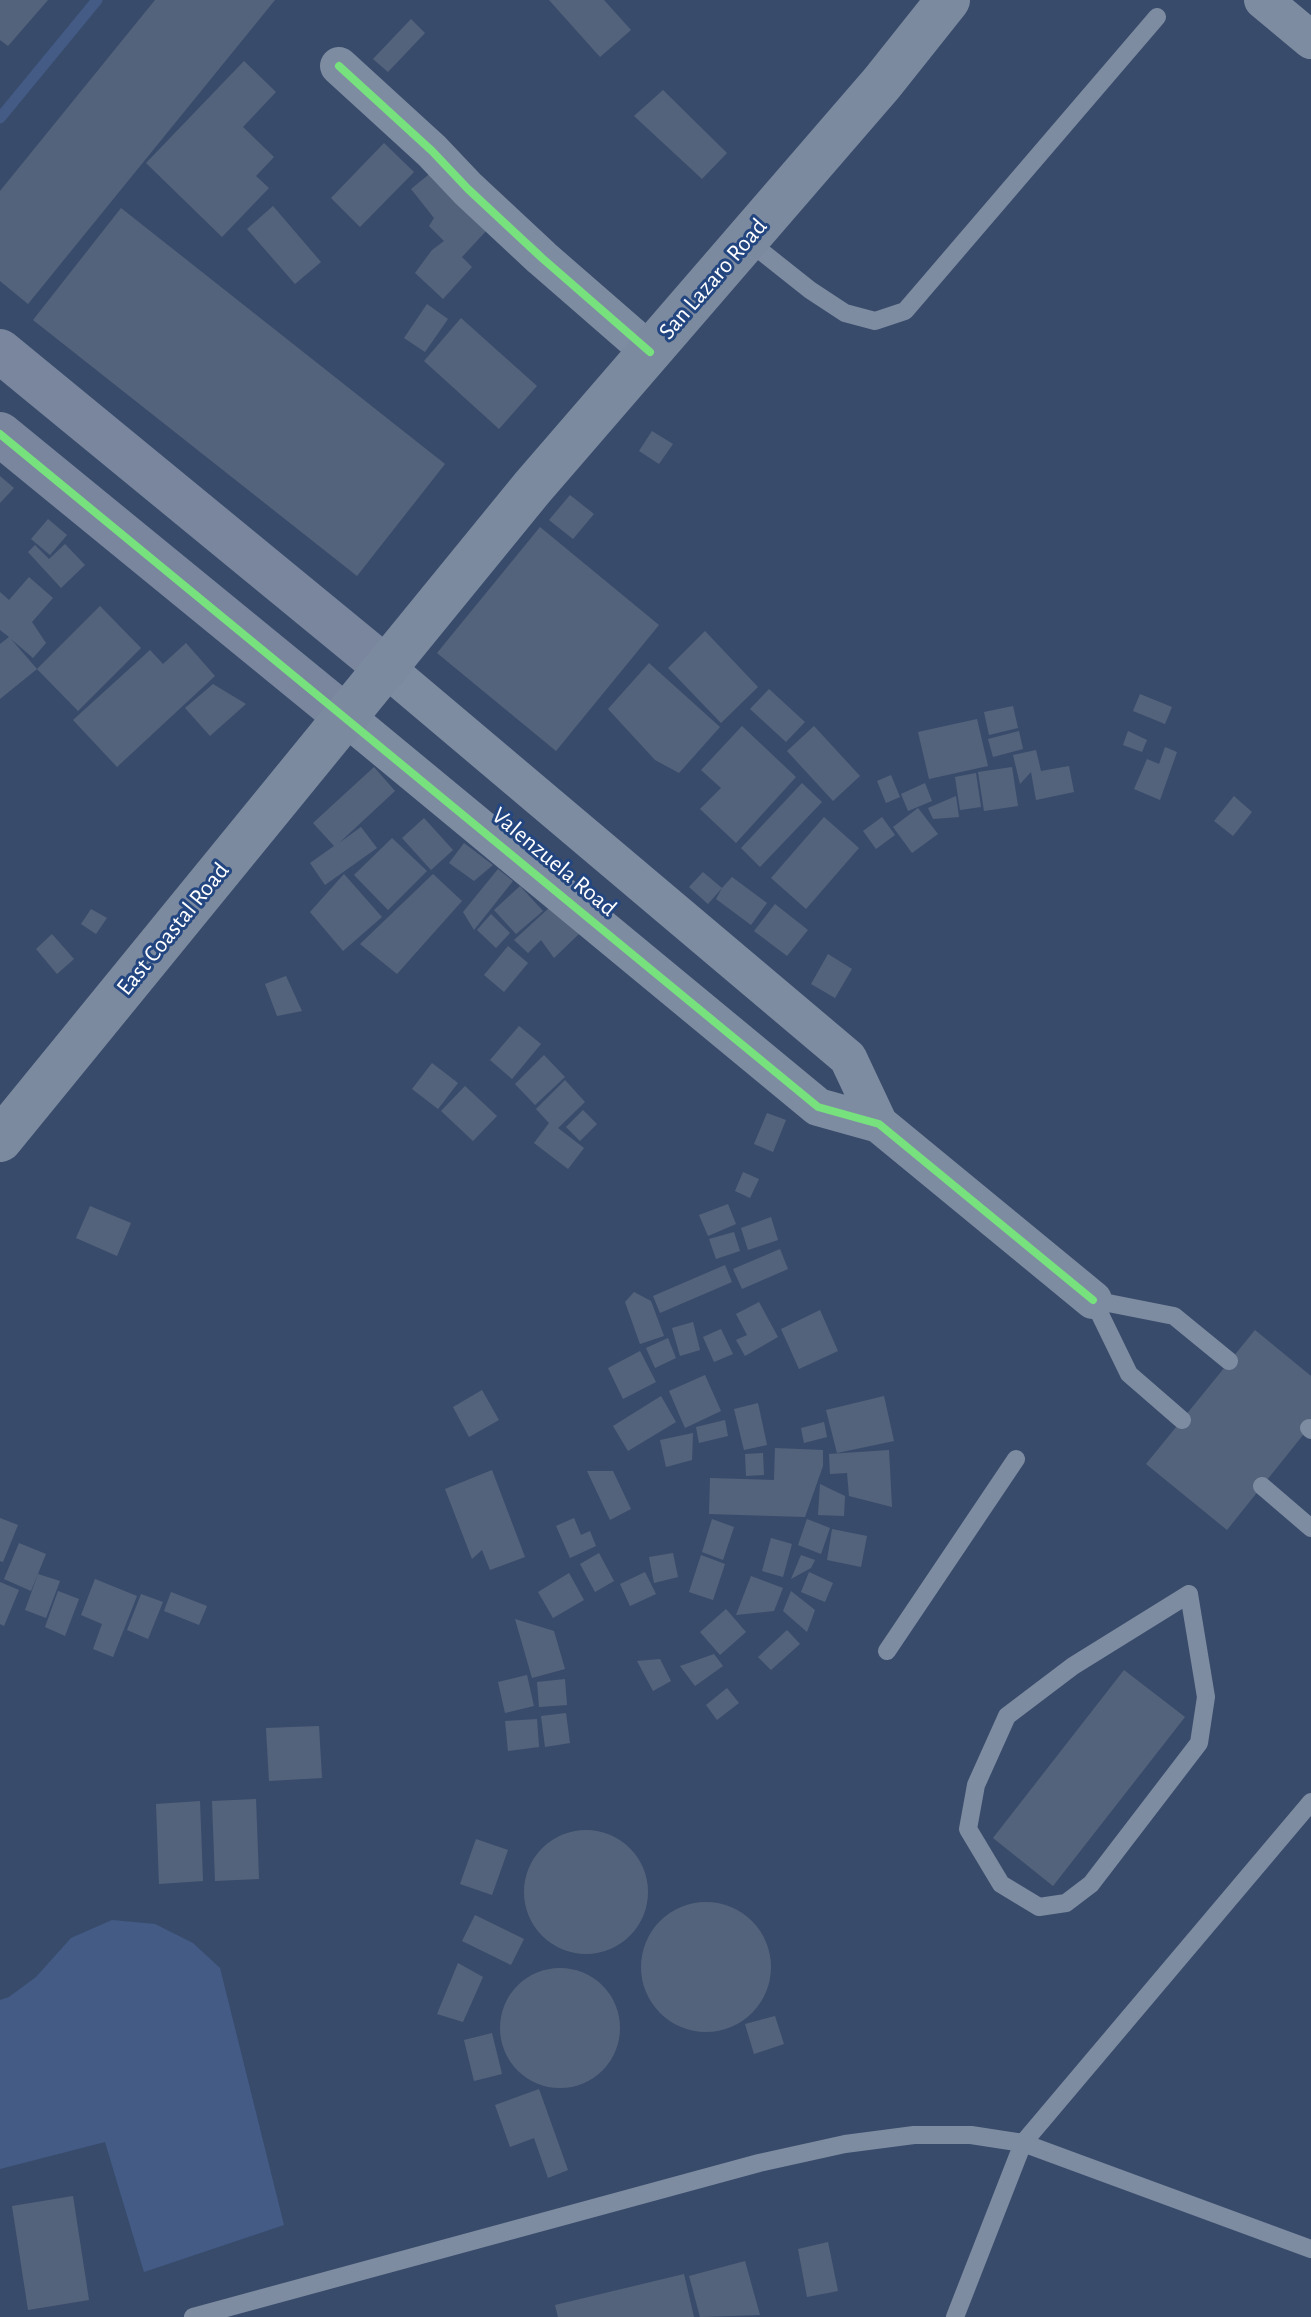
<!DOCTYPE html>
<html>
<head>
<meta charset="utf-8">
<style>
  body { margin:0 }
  canvas { display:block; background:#384b6b }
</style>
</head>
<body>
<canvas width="1311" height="2317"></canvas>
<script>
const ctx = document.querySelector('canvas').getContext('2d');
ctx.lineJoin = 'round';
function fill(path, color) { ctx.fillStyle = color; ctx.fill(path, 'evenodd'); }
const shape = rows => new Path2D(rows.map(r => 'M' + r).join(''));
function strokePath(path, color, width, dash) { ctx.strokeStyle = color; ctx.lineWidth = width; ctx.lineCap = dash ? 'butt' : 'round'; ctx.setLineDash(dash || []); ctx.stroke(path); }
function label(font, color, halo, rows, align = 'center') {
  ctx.font = font + ' "Alegreya Sans",sans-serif'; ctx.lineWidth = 6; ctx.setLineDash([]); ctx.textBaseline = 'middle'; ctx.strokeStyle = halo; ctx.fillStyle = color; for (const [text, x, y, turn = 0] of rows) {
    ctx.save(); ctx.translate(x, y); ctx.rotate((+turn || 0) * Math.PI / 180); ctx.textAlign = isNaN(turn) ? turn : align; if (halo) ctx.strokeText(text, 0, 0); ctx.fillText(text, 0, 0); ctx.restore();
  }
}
fill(shape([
  [112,1920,155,1924,193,1943,220,1968,284,2225,144,2272,105,2142,0,2169,0,2000,9,1997,36,1977,71,1938]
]), '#435b85');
strokePath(shape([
  [0,118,97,0]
]), '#435b85', 11);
fill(shape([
  [0,0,48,0,8,46,0,40],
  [155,0,275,0,28,304,0,281,0,191],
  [549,0,604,0,631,30,600,57],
  [411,19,425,33,388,72,373,59],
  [244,61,276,92,243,127,274,157,256,176,269,188,222,237,146,163],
  [663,90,727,153,702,179,634,116],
  [384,143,414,172,360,227,331,198],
  [433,171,487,230,462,257,472,267,443,299,415,273,432,250,444,241,429,226,434,218,411,189],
  [273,206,321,262,295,284,247,229],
  [121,208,445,464,357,576,33,320],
  [427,304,448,319,425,352,404,338],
  [461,318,537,386,499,429,424,361],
  [652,431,673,444,659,464,639,451],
  [0,476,14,488,0,503],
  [570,495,594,514,573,539,549,520],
  [48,519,67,535,50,555,31,539],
  [540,527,659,625,556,751,437,653],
  [65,544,85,565,61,588,28,552,35,545,49,559],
  [29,577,53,598,32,622,46,643,33,658,11,639,37,669,100,606,141,648,78,711,37,669,0,699,0,644,9,637,0,630,0,592,9,600],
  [705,631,758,687,721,723,668,668],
  [186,643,215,676,117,767,73,720,150,650,163,664],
  [649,663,720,727,679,773,655,760,608,709],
  [213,684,246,704,210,736,185,708],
  [769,689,805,722,786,742,750,709],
  [1140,694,1172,707,1165,724,1133,711],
  [1013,706,1018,728,989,735,984,712],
  [977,719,988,766,929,779,918,732],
  [742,726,796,777,736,843,700,809,721,788,701,770],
  [814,726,860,776,833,801,787,751],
  [1019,731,1023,749,993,757,988,739],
  [1128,731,1147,740,1142,752,1123,745],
  [1165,747,1177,752,1160,800,1134,789,1147,759,1159,764],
  [1036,750,1041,771,1069,766,1074,792,1036,800,1031,772,1020,784,1013,755],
  [374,767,395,791,339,843,361,827,377,848,325,885,310,863,334,846,313,823],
  [1012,767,1018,806,984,811,978,772],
  [976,773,981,807,960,810,955,777],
  [891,775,900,797,886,803,877,781],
  [802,783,822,802,760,867,741,848],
  [925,783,932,801,908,811,901,794],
  [956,796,959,817,933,819,928,808],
  [1234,796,1252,812,1233,836,1214,821],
  [918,808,938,834,912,853,893,827],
  [824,817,859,848,806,909,771,878],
  [882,817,895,835,876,849,863,831],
  [424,818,453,850,431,870,402,838],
  [392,838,427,871,388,910,354,875],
  [464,843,493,865,474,881,449,863],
  [498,869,513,881,474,930,463,912],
  [703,872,722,888,732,877,767,903,751,925,716,899,722,888,708,904,689,887],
  [344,874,382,917,343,951,310,912],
  [433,874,462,901,397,974,360,944],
  [520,886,543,911,516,934,494,910],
  [775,904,808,930,787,956,754,931],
  [549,908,579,934,554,958,541,940,528,953,514,940],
  [91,909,107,918,96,934,81,924],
  [491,914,510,933,496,948,477,930],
  [52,934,74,959,57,974,36,949],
  [508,946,528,963,504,992,484,975],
  [828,954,852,969,835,998,811,984],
  [286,976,302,1011,277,1016,265,984],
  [519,1026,541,1044,512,1079,490,1060],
  [544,1055,565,1077,535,1105,515,1084],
  [432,1063,458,1083,438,1109,412,1089],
  [565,1080,585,1102,558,1128,584,1148,568,1169,534,1143,549,1123,536,1109],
  [465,1086,497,1116,473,1141,441,1111],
  [583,1110,597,1124,580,1141,566,1127],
  [767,1113,786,1120,773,1152,754,1144],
  [743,1172,759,1179,750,1198,735,1191],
  [728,1204,736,1224,708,1236,699,1215],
  [90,1206,131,1223,117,1256,76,1238],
  [771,1217,778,1240,748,1250,741,1228],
  [734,1232,740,1251,716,1259,709,1239],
  [780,1249,788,1269,742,1289,733,1269],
  [725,1265,732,1282,660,1313,653,1296],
  [634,1292,651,1301,664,1336,640,1344,625,1302],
  [759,1302,778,1337,745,1356,736,1340,747,1335,736,1314],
  [820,1310,838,1351,799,1369,781,1329],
  [693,1322,700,1350,680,1356,672,1328],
  [721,1329,733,1354,714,1362,703,1337],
  [1255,1330,1311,1376,1311,1425,1227,1530,1146,1464],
  [668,1338,676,1358,655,1368,646,1348],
  [640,1351,656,1382,623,1399,608,1368],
  [705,1375,721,1411,685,1428,669,1391],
  [482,1390,499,1420,469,1437,453,1407],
  [661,1396,676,1422,628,1451,613,1426],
  [884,1396,894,1441,837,1453,826,1410],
  [758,1403,767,1445,744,1450,734,1409],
  [725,1420,728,1436,699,1443,696,1427],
  [824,1422,827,1437,804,1443,801,1428],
  [693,1433,692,1460,666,1467,660,1440],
  [775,1448,823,1450,823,1466,805,1517,709,1514,710,1478,774,1480],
  [889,1450,892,1507,849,1496,847,1473,830,1474,829,1454],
  [763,1453,764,1475,746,1476,745,1454],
  [492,1470,525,1557,490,1570,482,1550,472,1559,445,1489],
  [587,1471,613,1471,631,1509,610,1520],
  [820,1484,845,1496,844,1516,818,1515],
  [0,1518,18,1525,3,1562,0,1561],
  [574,1518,581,1535,590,1531,596,1546,570,1558,556,1526],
  [712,1519,734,1527,723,1560,702,1552],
  [807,1519,830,1528,821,1554,798,1545],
  [832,1529,867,1536,861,1567,827,1560],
  [771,1538,792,1544,783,1577,762,1571],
  [19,1543,46,1554,31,1591,4,1579],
  [599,1553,614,1581,595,1592,580,1564],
  [673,1553,678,1577,654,1583,649,1557],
  [701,1555,725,1564,713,1600,689,1592],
  [801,1555,815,1560,811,1568,791,1579],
  [645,1572,656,1594,630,1606,620,1584],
  [809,1572,833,1583,825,1602,801,1592],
  [569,1573,584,1600,553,1618,538,1592],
  [38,1574,60,1581,46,1618,25,1610],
  [751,1576,783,1588,774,1611,736,1615],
  [95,1579,137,1596,113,1657,93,1649,102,1624,81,1615],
  [0,1582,19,1590,4,1626,0,1624],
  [58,1591,79,1599,65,1636,45,1627],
  [791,1591,815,1610,807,1632,783,1611],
  [171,1592,207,1606,199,1625,164,1611],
  [141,1594,163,1602,148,1639,127,1630],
  [726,1609,746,1632,720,1655,700,1632],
  [515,1619,554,1631,565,1669,532,1678],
  [787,1630,800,1644,771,1670,758,1657],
  [714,1654,723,1666,695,1686,680,1666],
  [660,1659,671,1681,653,1691,637,1661],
  [1124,1670,1185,1717,1053,1886,993,1838],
  [527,1675,534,1706,505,1713,498,1682],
  [565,1679,567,1705,539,1707,537,1682],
  [727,1688,739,1703,717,1720,706,1705],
  [566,1713,570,1743,545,1747,541,1716],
  [537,1719,539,1747,508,1751,505,1721],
  [319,1726,322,1778,269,1781,266,1728],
  [256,1799,259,1879,215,1881,212,1801],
  [200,1801,203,1881,159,1884,156,1804],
  '524 1892a62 62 0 1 1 124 0a62 62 0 1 1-124 0Z',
  [476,1839,508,1850,492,1895,460,1884],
  '641 1967a65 65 0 1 1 130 0a65 65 0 1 1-130 0Z',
  [475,1915,524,1939,511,1965,462,1941],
  [458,1963,483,1977,463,2022,437,2014],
  '500 2028a60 60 0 1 1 120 0a60 60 0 1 1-120 0Z',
  [775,2016,784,2044,754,2054,745,2024],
  [492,2033,502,2074,474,2081,464,2040],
  [539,2089,568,2170,548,2178,534,2138,510,2147,495,2105],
  [73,2196,89,2300,28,2310,12,2206],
  [828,2242,838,2291,807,2297,798,2249],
  [745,2261,760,2315,700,2317,689,2276],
  [684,2274,694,2317,558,2317,555,2305]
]), '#54637c');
strokePath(shape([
  [747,240,810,290,845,313,875,321,905,311,1157,17],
  [1093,1300,1174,1316,1229,1361],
  [1093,1300,1129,1374,1182,1420],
  [1309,1428,1311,1430],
  [1262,1486,1311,1528],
  [1189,1594,1206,1697,1199,1743,1091,1884,1066,1903,1039,1907,1001,1884,968,1829,976,1785,1007,1716,1073,1666,1189,1594],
  [887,1651,1016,1459],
  [193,2317,759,2163,845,2144,914,2135,971,2135,1023,2143,1311,2249],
  [955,2317,1023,2143,1311,1802]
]), '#7e8ca1', 18);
strokePath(shape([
  [1263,0,1311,40],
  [339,66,432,151,468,189,542,258,650,352],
  [386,668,848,1058,879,1124],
  [346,717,818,1107,879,1124,1093,1300]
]), '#7e8ca1', 38);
strokePath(shape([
  [0,351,386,668],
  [0,434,346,717]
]), '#79869d', 44);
strokePath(shape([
  [0,1140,532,488,882,83,948,0]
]), '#7c8a9f', 44);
strokePath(shape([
  [339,66,432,151,468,189,542,258,650,352],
  [0,434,818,1107,879,1124,1093,1300]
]), '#77e17e', 8);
label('24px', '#fff', '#234680', [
  ["San Lazaro Road",713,279,-49],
  ["Valenzuela Road",554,862,40],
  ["East Coastal Road",173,929,-51]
]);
</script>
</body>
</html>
